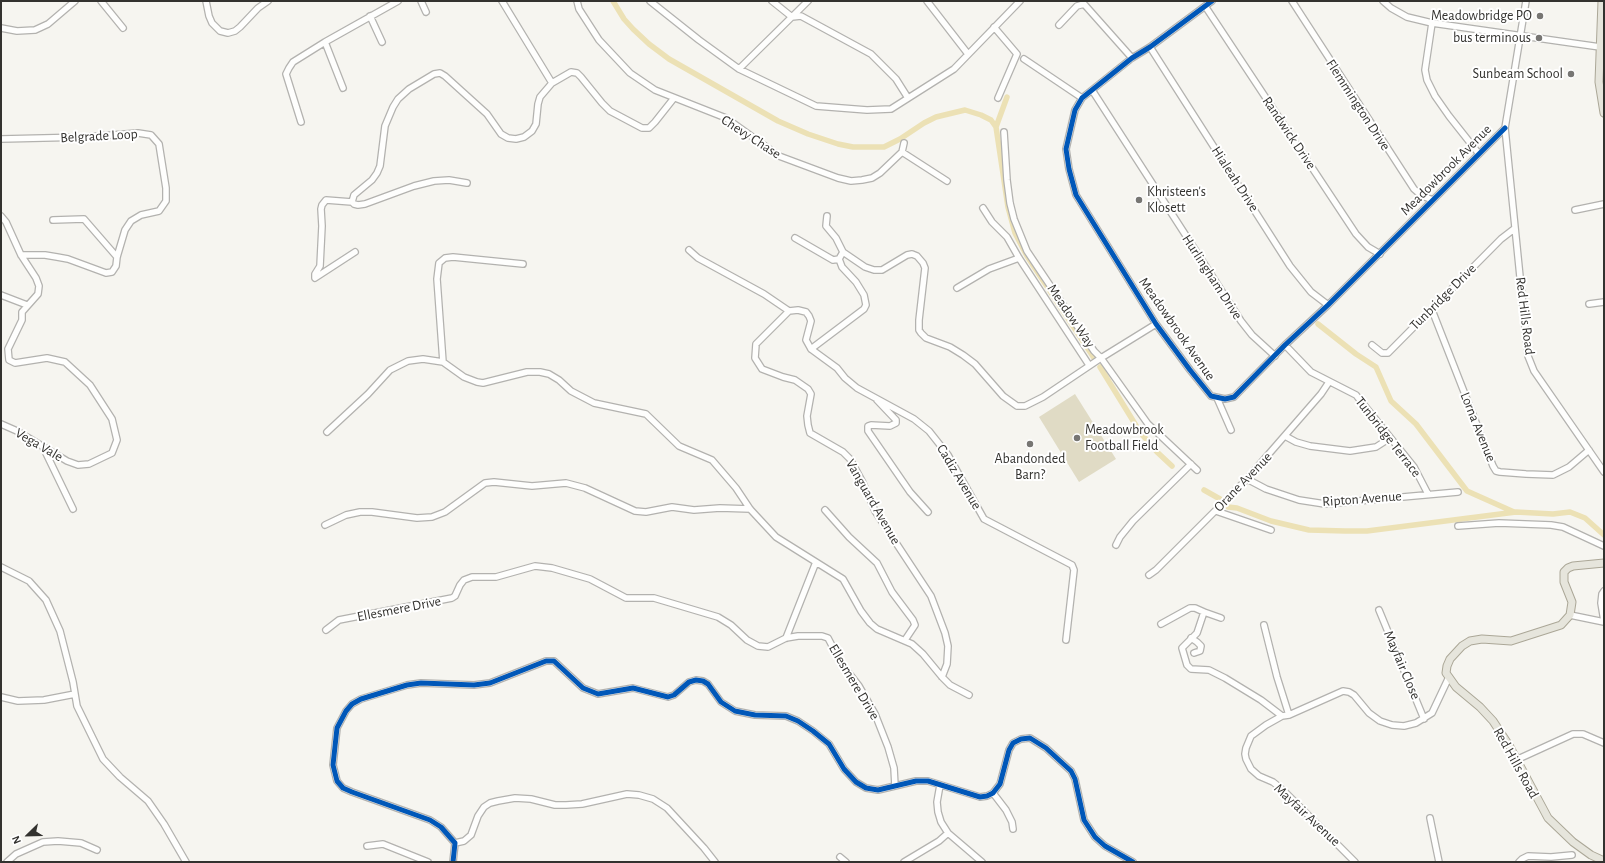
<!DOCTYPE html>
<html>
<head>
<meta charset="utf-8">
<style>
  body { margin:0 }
  #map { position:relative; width:1605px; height:863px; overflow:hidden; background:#f6f5f0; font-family:"Alegreya Sans",sans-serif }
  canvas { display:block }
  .frame { position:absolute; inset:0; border:2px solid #33322f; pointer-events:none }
  .north { position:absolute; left:8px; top:815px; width:40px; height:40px; -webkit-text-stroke:3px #fff; paint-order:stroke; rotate:247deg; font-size:11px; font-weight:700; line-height:16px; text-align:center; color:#33322f }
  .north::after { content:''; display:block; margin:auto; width:14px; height:18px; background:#33322f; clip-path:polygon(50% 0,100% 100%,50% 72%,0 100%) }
</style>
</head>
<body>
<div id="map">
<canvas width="1605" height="863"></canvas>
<div class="frame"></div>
<div class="north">N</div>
</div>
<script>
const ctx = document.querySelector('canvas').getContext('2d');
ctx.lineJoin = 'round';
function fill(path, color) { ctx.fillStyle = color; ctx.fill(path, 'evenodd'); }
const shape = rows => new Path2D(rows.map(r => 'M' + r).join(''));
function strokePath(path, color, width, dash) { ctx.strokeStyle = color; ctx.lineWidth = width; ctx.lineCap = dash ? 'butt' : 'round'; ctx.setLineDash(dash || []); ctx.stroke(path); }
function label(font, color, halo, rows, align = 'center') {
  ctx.font = font + ' "Alegreya Sans",sans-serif'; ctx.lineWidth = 4; ctx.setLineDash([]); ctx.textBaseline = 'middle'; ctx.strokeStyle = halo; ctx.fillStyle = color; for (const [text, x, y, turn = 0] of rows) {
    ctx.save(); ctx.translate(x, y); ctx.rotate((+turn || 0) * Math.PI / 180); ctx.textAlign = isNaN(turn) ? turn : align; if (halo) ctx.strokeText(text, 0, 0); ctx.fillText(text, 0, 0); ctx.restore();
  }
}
fill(shape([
  [1075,394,1116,459,1079,482,1039,417]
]), '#e0dbc5');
strokePath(shape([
  [613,1,624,19,633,29,649,44,669,59,778,121,808,134,838,144,853,147,884,147,900,139,924,123,936,117,965,110,981,115,991,120,996,127],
  [1007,97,996,127,1008,207,1015,233,1027,256,1094,358],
  [1318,324,1356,354,1376,367,1391,401,1416,424,1467,491,1514,512],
  [1100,367,1140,432,1157,452,1172,466],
  [1204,490,1220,499],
  [1228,507,1237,508,1271,521,1309,530,1345,531,1367,531,1516,512,1553,514,1570,512,1585,518,1604,535]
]), '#ece1b5', 5.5);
const minor = shape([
  [101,1,123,28],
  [206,1,209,16,212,23,220,31,228,33,235,31,240,27,258,8,268,1],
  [421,1,426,12],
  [502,1,552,83],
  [577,1,579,9,599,40,630,73,655,90,726,118,779,156,838,178,851,181,862,180,872,178,880,173,902,152,904,143],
  [650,1,699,40,739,69,816,106,867,110,891,109,954,69,1020,1],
  [772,1,792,17,801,16,871,54,896,79,908,98],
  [927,1,968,54],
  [1212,1,1150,47,1132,58,1082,98,1075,110,1066,149,1069,169,1076,195,1156,324,1190,370,1211,396,1225,399,1234,397,1285,345,1328,305,1505,128],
  [1292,1,1414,189,1422,196,1433,200],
  [1383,1,1391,8,1407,17,1432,23,1600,47],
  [1526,1,1505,128,1528,356,1534,371,1604,472],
  [1205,6,1356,234,1368,247,1380,254],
  [370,16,382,42],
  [1432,23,1425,70,1427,80,1435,96,1449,116,1479,154],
  [1059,25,1077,6,1084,4,1132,58],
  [994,27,1017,54,998,98],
  [1,28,17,31,35,30,48,24,75,1],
  [325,42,343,88],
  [1150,47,1290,266,1311,292,1328,305],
  [1024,59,1082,98],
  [739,69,808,1],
  [1092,90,1241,321,1252,335,1275,356],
  [301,122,286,74,289,68,293,62,325,42,398,1],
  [1004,132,1007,180,1010,203,1014,219,1027,251,1094,351,1101,358,1148,424,1197,470],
  [1,139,86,137,138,133,151,135,159,144,166,188,166,201,159,211,141,215,131,221,125,230,117,257,116,266,112,272,106,273,68,259,57,257,45,255,21,255],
  [902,152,947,181],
  [352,202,354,204,358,205,365,204,414,186,434,181,449,180,467,183],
  [983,208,992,222,1007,237,1019,258,1089,365],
  [1575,210,1604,204],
  [1,216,6,222,21,255,36,278,39,286,38,294,22,312,22,320,8,349,9,360,15,363,47,358,65,362,90,385,112,419,117,440,112,453,89,464,78,465,67,461,17,431,1,424],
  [827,216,826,226,836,238,843,252],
  [53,220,84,219,117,257],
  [795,238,833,260,839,259],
  [689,250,698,258,764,294,789,311],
  [355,252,315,278,315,274,320,266,322,226,321,209,322,205,326,200,352,202,354,195,372,180,377,173,380,166,385,126,393,107,398,99,409,89,434,74,440,73,445,76,487,114,501,134,508,138,516,139,524,137,532,131,536,124,538,104,540,97,552,83,571,72,577,73,581,77,602,103,610,111,642,128,649,128,655,122,674,98],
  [839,259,843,252,865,267,874,270,882,270,907,255,912,254,917,256,923,263,925,268,919,320,919,330,921,333,926,338,950,347,963,355,975,364,1003,396,1017,406,1025,406,1043,397,1101,358,1156,324],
  [957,288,989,269,1019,258],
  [1,295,27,305],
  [1589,304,1604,302],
  [1432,310,1493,466,1496,471,1500,472,1526,474,1553,475,1569,467,1589,450],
  [789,311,756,344,755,358,762,369,783,377,795,380,808,389,811,394,807,416,808,425,810,433,843,452,850,459,863,483,875,511,931,596,945,633,948,646,947,664,942,677],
  [789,311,798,310,806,312,809,316,811,321,806,340,811,349,864,309,866,305,864,295,856,282,842,267,839,259],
  [1285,345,1311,372,1356,395,1414,467,1428,494],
  [1372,345,1382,353,1388,353,1501,239,1514,229],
  [811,349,837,368,845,378,857,388,914,419,929,431,948,455,984,519,1072,565,1074,570,1066,640],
  [443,362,437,279,439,263,445,258,453,257,523,264],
  [1217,398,1231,430],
  [877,400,896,420,896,423,890,426,871,425,868,426,868,431,910,492,928,512],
  [327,432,368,394,390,370,408,361,423,359,443,362,464,377,477,382,483,383,527,372,540,372,549,374,559,380,571,391,594,403,646,414,679,446,712,460,736,488,750,509,776,537,843,579,861,611,870,623,877,629,912,644,923,654,942,677,950,685,969,695],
  [1285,436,1296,442,1310,446,1350,451,1376,447,1390,438],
  [43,447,73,509],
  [1247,479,1266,489,1299,500,1325,504,1458,492],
  [825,510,849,537,877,563,892,592,913,620,915,625,905,640],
  [1216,511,1271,530],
  [325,525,346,515,360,512,372,512,417,518,432,517,445,512,485,483,494,482,532,486,566,483,585,488,635,511,646,512,672,507,694,510,720,508,750,509],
  [1458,526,1499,523,1551,525,1563,527,1604,546],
  [1116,545,1120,537,1133,521,1191,464],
  [1,567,29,581,46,600,60,631,73,682,77,706,103,759,120,777,148,801,164,824,186,862],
  [1149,575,1156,570,1247,479,1321,394,1329,382],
  [1604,591,1602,594,1601,603,1604,621],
  [1379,610,1424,719],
  [1570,615,1604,622],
  [1221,618,1204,612,1197,633,1182,648,1187,665,1191,669,1209,670,1225,678,1261,700,1282,716],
  [1161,624,1190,608,1195,608,1204,612],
  [1264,625,1277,677,1289,715],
  [326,630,339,620,452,598,455,596,460,585,464,580,472,577,496,577,535,566,552,568,590,579,626,598,654,598,718,617,731,625,747,640,758,646,768,647,786,638,798,636,822,636,828,638,841,663,859,686,875,714,888,747,894,768,895,786],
  [786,638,816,562],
  [1191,638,1197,642,1201,646,1200,651,1194,653],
  [1,697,18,701,44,700,75,694],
  [1516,760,1573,734,1583,734,1604,743],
  [940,785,937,802,938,812,941,822,948,833,982,862],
  [993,793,1006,810,1012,822,1013,829],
  [1430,818,1439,862],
  [455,843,464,841,471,835,478,816,484,807,490,803,498,801,515,798,531,799,555,805,566,805,582,804,627,794,639,795,653,799,667,808,704,848,715,862],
  [367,846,383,844,428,862],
  [840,857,846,862],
  [7,862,16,854,43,842,58,841,81,843,97,850],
  [453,862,455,843,441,827,430,820,352,792,343,788,337,781,333,765,337,728,346,711,352,704,361,699,407,685,421,683,474,685,490,683,546,661,554,661,583,688,598,694,633,688,668,697,674,695,689,682,696,680,703,681,708,684,721,702,735,711,755,715,786,716,798,721,813,731,829,744,844,769,856,782,866,788,878,790,916,781,928,781,980,797,987,796,993,793,1000,784,1009,750,1013,743,1021,739,1030,738,1046,748,1071,771,1075,779,1084,820,1095,837,1105,846,1133,862],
  [904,862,939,841,948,833],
  [1355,862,1283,790,1273,782,1259,776,1251,769,1246,759,1245,754,1246,748,1251,736,1266,725,1282,716,1289,715,1343,691,1349,692,1354,695,1369,713,1380,721,1392,725,1404,726,1416,723,1432,713,1449,677],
  [1519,862,1522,859,1528,856,1551,857,1572,855]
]);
const major = shape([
  [1602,1,1599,82,1604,113],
  [1604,563,1573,566,1568,568,1564,572,1564,582,1572,602,1570,615,1561,625,1511,641,1482,639,1470,641,1462,646,1450,659,1447,666,1446,673,1456,687,1480,707,1493,721,1510,747,1548,818,1573,842,1591,855,1604,861]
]);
strokePath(minor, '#b3b2af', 8);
strokePath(major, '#aba797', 9);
strokePath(minor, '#fefefd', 5.5);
strokePath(major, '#e6e5dc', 7);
strokePath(shape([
  [1212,1,1150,47,1132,58,1082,98,1075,110,1066,149,1069,169,1076,195,1156,324,1190,370,1211,396,1225,399,1234,397,1285,345,1328,305,1505,128],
  [453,862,455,843,441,827,430,820,352,792,343,788,337,781,333,765,337,728,346,711,352,704,361,699,407,685,421,683,474,685,490,683,546,661,554,661,583,688,598,694,633,688,668,697,674,695,689,682,696,680,703,681,708,684,721,702,735,711,755,715,786,716,798,721,813,731,829,744,844,769,856,782,866,788,878,790,916,781,928,781,980,797,987,796,993,793,1000,784,1009,750,1013,743,1021,739,1030,738,1046,748,1071,771,1075,779,1084,820,1095,837,1105,846,1133,862]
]), '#0057b8', 5);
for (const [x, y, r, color] of [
  [1540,16,4,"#777673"],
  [1539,38,4,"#777673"],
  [1571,74,4,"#777673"],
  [1139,200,4,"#777673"],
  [1077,438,4,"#777673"],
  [1030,444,4,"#777673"]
]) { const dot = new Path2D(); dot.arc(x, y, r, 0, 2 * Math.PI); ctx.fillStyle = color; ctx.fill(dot); strokePath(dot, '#fff', 1.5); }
label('14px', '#33322f', '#fff', [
  ["Meadowbridge PO",1532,16],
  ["bus terminous",1531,38],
  ["Sunbeam School",1563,74],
  ["Khristeen's",1147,192,"left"],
  ["Klosett",1147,208,"left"],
  ["Meadowbrook",1085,430,"left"],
  ["Football Field",1085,446,"left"],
  ["Abandonded",1030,459,"center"],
  ["Barn?",1030,475,"center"]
], 'right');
label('14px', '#33322f', '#fff', [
  ["Flemmington Drive",1358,105,57],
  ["Randwick Drive",1289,133,56],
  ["Belgrade Loop",99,136,-3],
  ["Chevy Chase",751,137,33],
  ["Meadowbrook Avenue",1446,170,-45],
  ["Hialeah Drive",1235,179,57],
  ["Hurlingham Drive",1212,277,57],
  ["Tunbridge Drive",1443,297,-45],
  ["Meadow Way",1071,316,56],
  ["Red Hills Road",1525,316,83],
  ["Meadowbrook Avenue",1177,329,55],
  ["Lorna Avenue",1478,427,68],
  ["Tunbridge Terrace",1388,437,52],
  ["Vega Vale",39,445,30],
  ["Cadiz Avenue",959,477,59],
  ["Orane Avenue",1243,482,-46],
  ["Ripton Avenue",1362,499,-4],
  ["Vanguard Avenue",873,502,60],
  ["Ellesmere Drive",399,609,-11],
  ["Mayfair Close",1402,665,67],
  ["Ellesmere Drive",854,682,59],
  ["Red Hills Road",1516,763,61],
  ["Mayfair Avenue",1307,815,43]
]);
</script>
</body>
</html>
